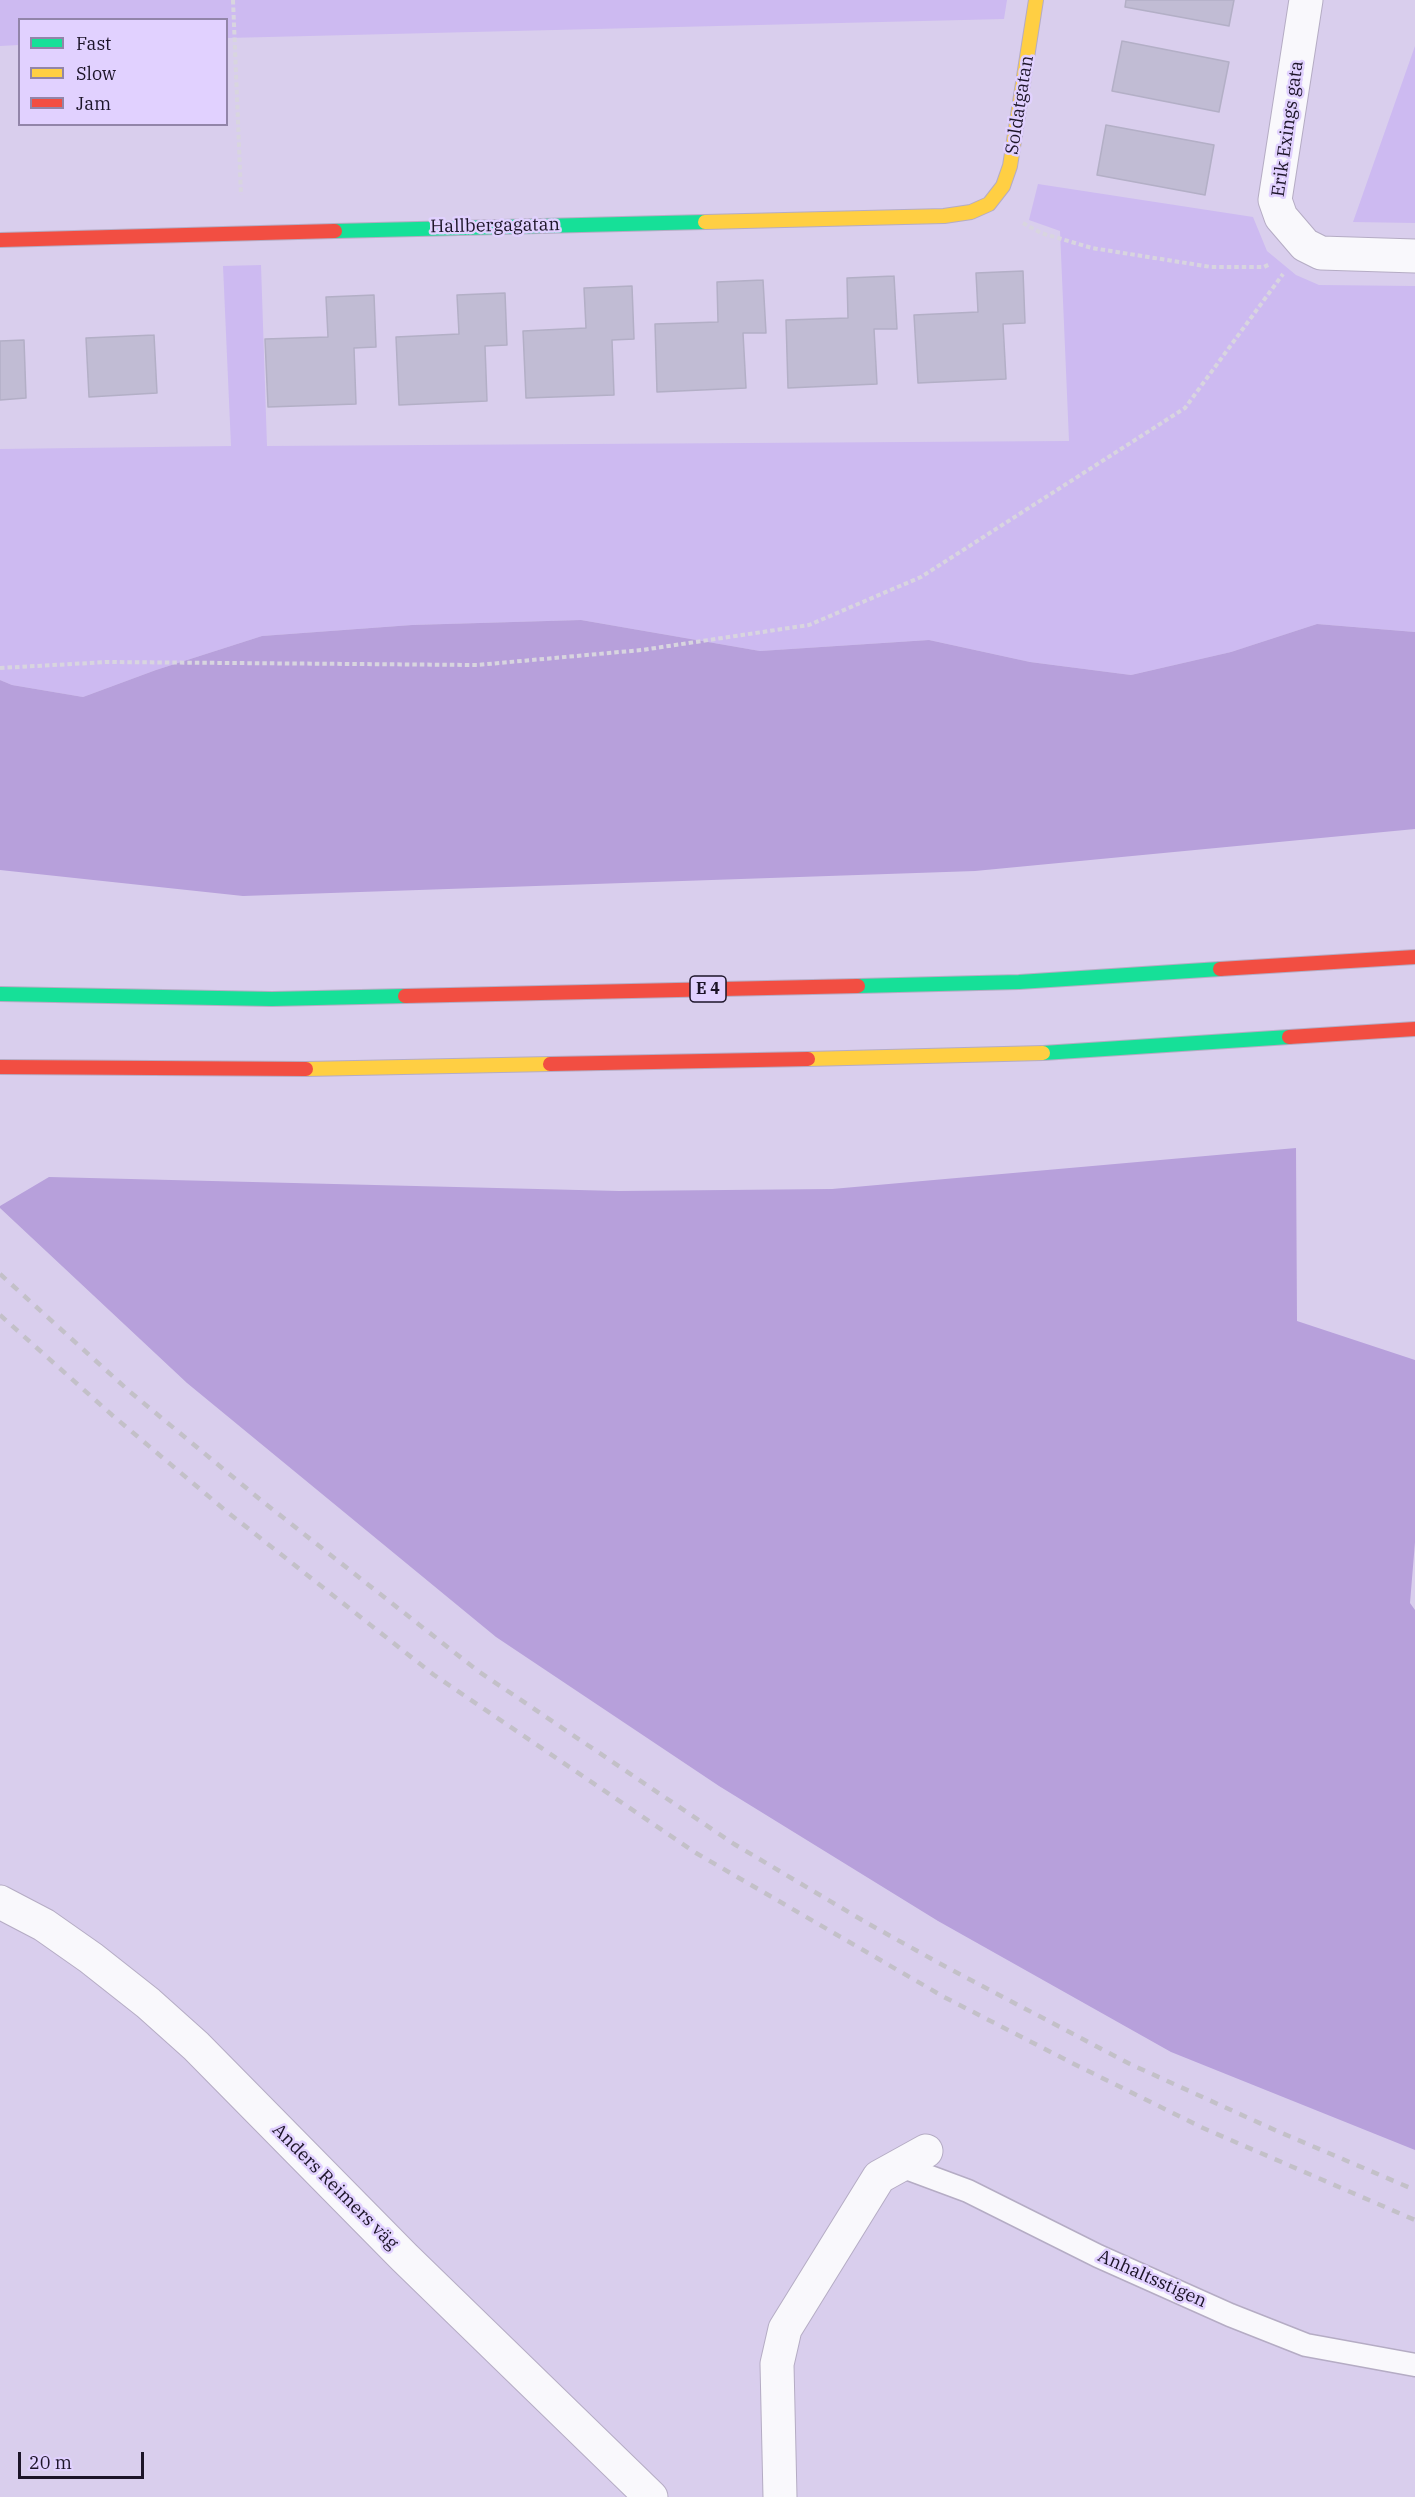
<!DOCTYPE html>
<html>
<head>
<meta charset="utf-8">
<style>
  body { margin:0 }
  #map { position:relative; width:1415px; height:2497px; overflow:hidden; background:#d9ceed; font-family:"IBM Plex Serif",serif }
  canvas { display:block }
  .legend { position:absolute; left:18px; top:18px; width:210px; height:108px; box-sizing:border-box; background:#e1d1ff; border:2px solid #9285a9; margin:0; padding:8px 10px; list-style:none; font-size:18px; color:#1c1428 }
  .legend li { display:flex; align-items:center; gap:12px; height:30px }
  .legend b { width:30px; border:2px solid #9285a9 }
  .scale { position:absolute; left:18px; top:2452px; width:126px; height:27px; box-sizing:border-box; border:3px solid #1c1428; border-top:0; padding-left:8px; font-size:18px; line-height:21px; white-space:nowrap; color:#1c1428; -webkit-text-stroke:4px #e1d1ff; paint-order:stroke }
</style>
</head>
<body>
<div id="map">
<canvas width="1415" height="2497"></canvas>
<ul class="legend">
<li><b style="height:8px;background:#16e098"></b>Fast</li>
<li><b style="height:8px;background:#ffcf43"></b>Slow</li>
<li><b style="height:8px;background:#f24e42"></b>Jam</li>
</ul>
<div class="scale">20 m</div>
</div>
<script>
const ctx = document.querySelector('canvas').getContext('2d');
ctx.lineJoin = 'round';
function fill(path, color) { ctx.fillStyle = color; ctx.fill(path, 'evenodd'); }
const shape = rows => new Path2D(rows.map(r => 'M' + r).join(''));
function strokePath(path, color, width, dash) { ctx.strokeStyle = color; ctx.lineWidth = width; ctx.lineCap = dash ? 'butt' : 'round'; ctx.setLineDash(dash || []); ctx.stroke(path); }
function label(font, color, halo, rows, align = 'center') {
  ctx.font = font + ' "IBM Plex Serif",serif'; ctx.lineWidth = 5; ctx.setLineDash([]); ctx.textBaseline = 'middle'; ctx.strokeStyle = halo; ctx.fillStyle = color; for (const [text, x, y, turn = 0] of rows) {
    ctx.save(); ctx.translate(x, y); ctx.rotate((+turn || 0) * Math.PI / 180); ctx.textAlign = isNaN(turn) ? turn : align; if (halo) ctx.strokeText(text, 0, 0); ctx.fillText(text, 0, 0); ctx.restore();
  }
}
fill(shape([
  [0,0,1007,0,1004,19,227,38,226,20,20,20,19,45,0,46],
  [1415,46,1415,223,1353,222],
  [1038,184,1253,217,1267,251,1296,275,1319,285,1415,286,1415,632,1317,624,1231,652,1131,675,1030,662,929,640,760,651,581,620,412,625,262,636,156,670,83,697,12,685,0,680,0,449,231,446,223,266,261,265,267,446,1069,441,1060,231,1029,220]
]), '#cdbaf1');
fill(shape([
  [581,620,760,651,929,640,1030,662,1131,675,1231,652,1317,624,1415,632,1415,829,975,871,243,896,0,870,0,680,12,685,83,697,156,670,262,636,412,625],
  [1296,1148,1297,1321,1415,1360,1415,1542,1410,1603,1415,1610,1415,2150,1171,2052,938,1921,719,1786,496,1637,187,1383,0,1208,0,1206,49,1177,619,1191,832,1189]
]), '#b7a0db');
const building = shape([
  [1126,0,1234,0,1229,26,1125,7,1126,0],
  [1122,41,1229,62,1219,112,1112,91,1122,41],
  [1106,125,1214,145,1205,195,1097,175,1106,125],
  [1023,271,1025,323,1003,324,1006,379,918,383,914,315,978,312,976,273,1023,271],
  [894,276,897,329,874,329,877,384,788,388,786,320,848,318,847,278,894,276],
  [763,280,766,333,743,333,746,388,657,392,655,324,718,322,717,282,763,280],
  [632,286,634,339,612,340,614,395,526,398,523,331,586,328,584,288,632,286],
  [505,293,507,345,485,346,487,401,399,405,396,337,459,334,457,295,505,293],
  [374,295,376,347,354,348,356,404,268,407,265,339,328,337,326,297,374,295],
  [154,335,157,393,89,397,86,338,154,335],
  [24,340,26,398,0,400,0,341,24,340]
]);
fill(building, '#c1bcd4');
strokePath(building, '#b3afc6', 1.5);
const lane = shape([
  [898,2165,968,2191,1098,2256,1230,2315,1306,2345,1415,2365]
]);
const street = shape([
  [1306,0,1275,200,1281,217,1305,245,1321,253,1415,256],
  [0,1902,44,1925,91,1958,148,2003,196,2046,404,2257,651,2497],
  [780,2497,777,2364,785,2329,879,2177,926,2151]
]);
const fast = shape([
  [335,231,705,222],
  [858,986,1019,982,1220,969],
  [0,994,272,999,405,996],
  [1043,1053,1289,1037]
]);
const slow = shape([
  [705,222,944,216,971,212,989,204,1003,186,1010,166,1036,0],
  [808,1059,1043,1053],
  [306,1069,550,1064]
]);
const jam = shape([
  [0,240,335,231],
  [1220,969,1415,957],
  [405,996,858,986],
  [1289,1037,1415,1029],
  [550,1064,808,1059],
  [0,1067,306,1069]
]);
strokePath(lane, '#b5acc4', 25);
strokePath(street, '#b5acc4', 35);
strokePath(fast, '#b5acc4', 16);
strokePath(slow, '#b5acc4', 16);
strokePath(jam, '#b5acc4', 16);
strokePath(shape([
  [233,0,241,195],
  [1023,223,1041,233,1092,248,1211,267,1264,267,1270,264],
  [0,668,107,662,477,665,642,650,809,625,921,577,1185,408,1283,274]
]), '#d8d5df', 4, [4.5, 3]);
strokePath(lane, '#f9f8fc', 22);
strokePath(street, '#f9f8fc', 33);
strokePath(fast, '#16e098', 14);
strokePath(slow, '#ffcf43', 14);
strokePath(jam, '#f24e42', 14);
strokePath(shape([
  [0,1274,129,1391,262,1501,478,1671,734,1844,867,1923,948,1968,1130,2064,1277,2131,1415,2190],
  [0,1315,112,1415,226,1511,434,1675,696,1853,944,1997,1074,2064,1203,2128,1415,2220]
]), '#c3c0c8', 4.5, [8, 8]);
for (const [x, y, w] of [
  [708,989,36]
]) { const box = new Path2D(); box.roundRect(x - w / 2, y - 13, w, 26, 4.5); ctx.fillStyle = '#e1d1ff'; ctx.fill(box); strokePath(box, '#1c1428', 1.5); }
label('bold 16px', '#1c1428', null, [
  ["E 4",708,989]
]);
label('18px', '#1c1428', '#e1d1ff', [
  ["Soldatgatan",1020,105,-81],
  ["Erik Exings gata",1288,129,-82],
  ["Hallbergagatan",495,226,-1],
  ["Anders Reimers väg",335,2187,45],
  ["Anhaltsstigen",1152,2279,24]
]);
</script>
</body>
</html>
